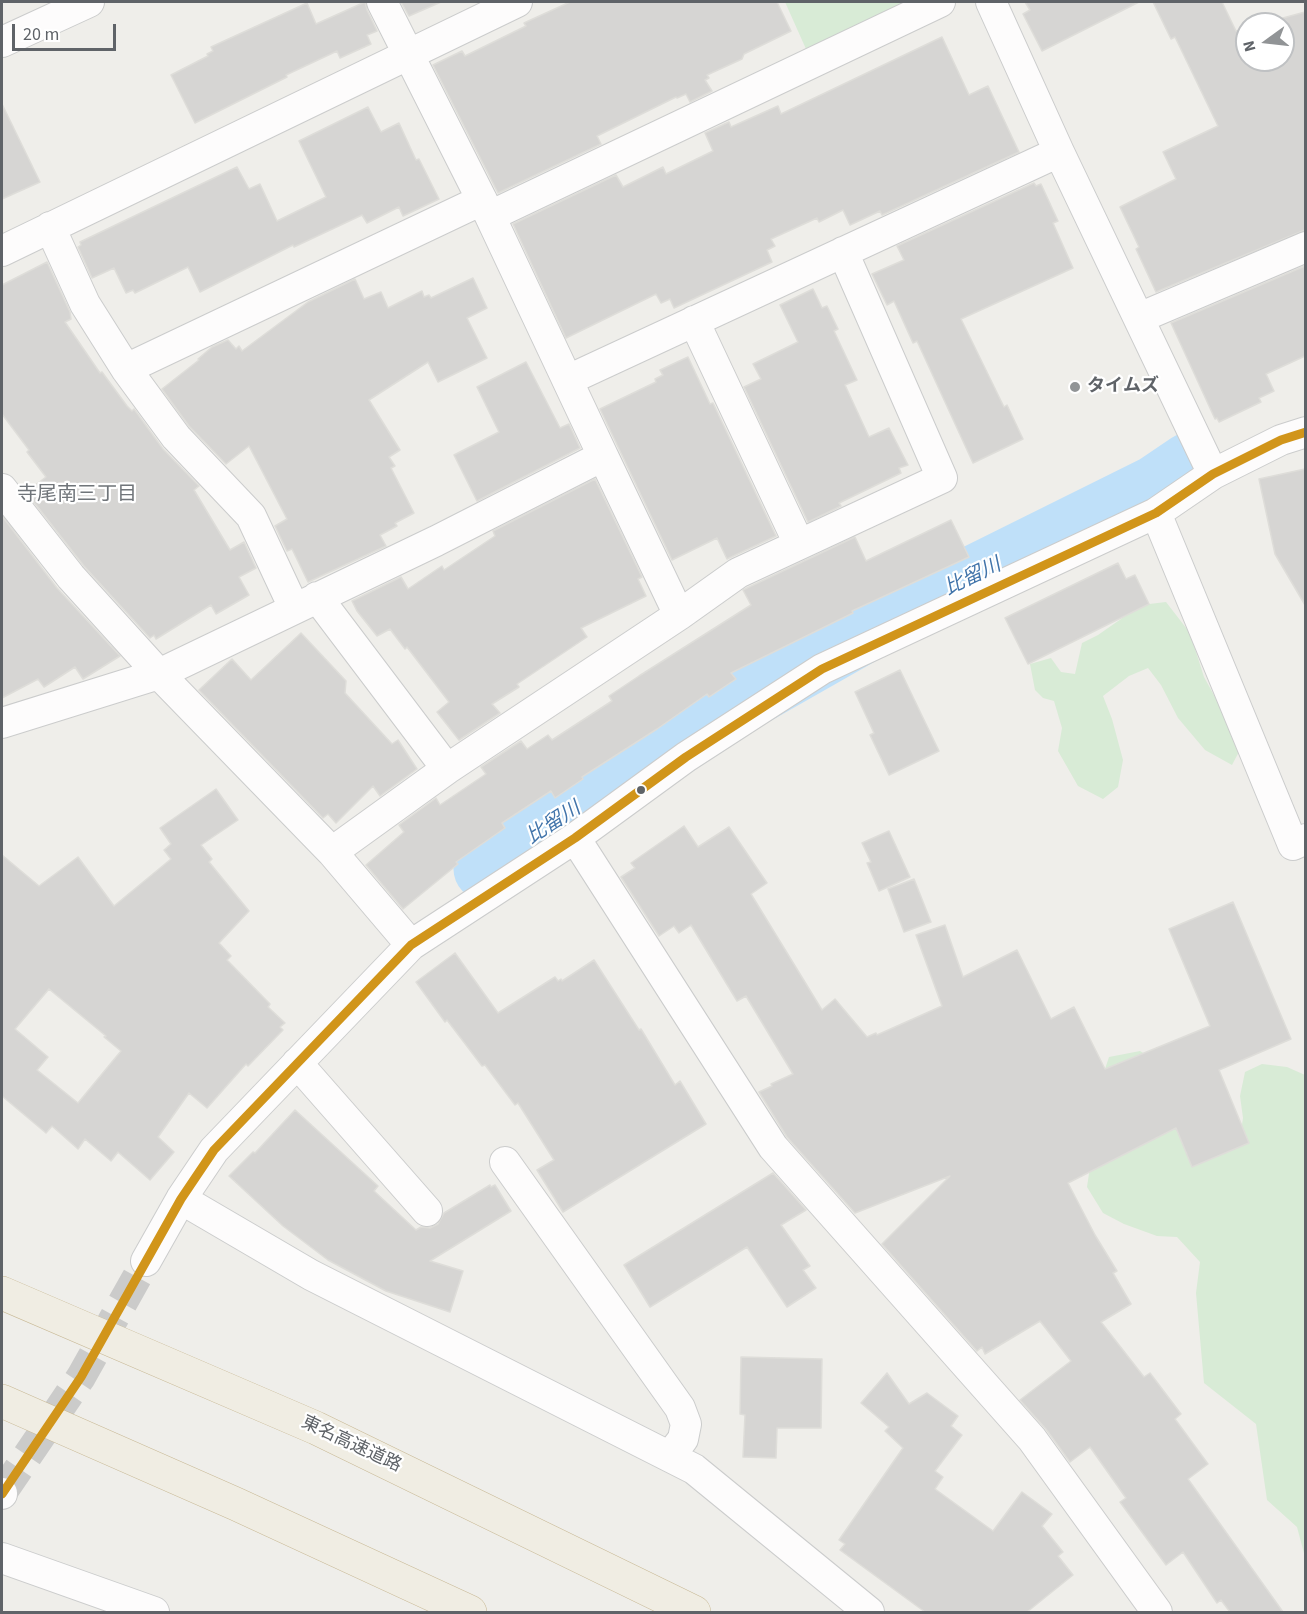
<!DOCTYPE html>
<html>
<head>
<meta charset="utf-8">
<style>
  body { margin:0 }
  #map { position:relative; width:1307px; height:1614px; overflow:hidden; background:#efeeea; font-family:"Source Sans 3",sans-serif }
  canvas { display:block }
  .frame { position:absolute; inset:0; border:3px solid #5f6368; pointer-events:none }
  .north { position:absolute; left:1235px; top:12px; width:60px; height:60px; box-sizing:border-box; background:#fff; border:2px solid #bfc1c3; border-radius:50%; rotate:255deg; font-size:16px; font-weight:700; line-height:24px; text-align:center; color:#5f6368 }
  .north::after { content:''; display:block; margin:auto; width:21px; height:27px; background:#919496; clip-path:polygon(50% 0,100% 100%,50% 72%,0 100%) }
  .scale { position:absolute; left:12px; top:24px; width:104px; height:27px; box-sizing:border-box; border:3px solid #5f6368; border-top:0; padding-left:8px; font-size:18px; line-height:21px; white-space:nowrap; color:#5f6368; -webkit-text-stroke:4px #fff; paint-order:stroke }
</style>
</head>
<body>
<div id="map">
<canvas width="1307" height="1614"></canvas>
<div class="frame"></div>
<div class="north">N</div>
<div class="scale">20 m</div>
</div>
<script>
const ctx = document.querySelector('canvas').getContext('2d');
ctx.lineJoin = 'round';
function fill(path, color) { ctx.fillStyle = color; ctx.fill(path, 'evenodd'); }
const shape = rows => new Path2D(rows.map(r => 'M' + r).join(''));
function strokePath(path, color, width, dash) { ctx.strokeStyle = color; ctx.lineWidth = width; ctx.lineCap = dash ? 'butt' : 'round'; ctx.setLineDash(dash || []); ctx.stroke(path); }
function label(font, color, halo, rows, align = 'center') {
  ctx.font = font + ' "Source Sans 3","Noto Sans JP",sans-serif'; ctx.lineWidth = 4.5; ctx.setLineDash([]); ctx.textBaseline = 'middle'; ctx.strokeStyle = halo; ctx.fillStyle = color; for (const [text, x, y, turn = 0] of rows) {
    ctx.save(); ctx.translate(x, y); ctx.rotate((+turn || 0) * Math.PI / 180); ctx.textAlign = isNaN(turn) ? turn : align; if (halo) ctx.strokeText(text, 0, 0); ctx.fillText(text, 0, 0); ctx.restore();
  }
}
fill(shape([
  [785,2,907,2,806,49],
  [1166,602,1190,633,1204,677,1242,746,1232,765,1205,750,1178,718,1161,685,1148,668,1129,676,1103,696,1112,719,1123,760,1118,787,1103,799,1078,786,1058,751,1062,728,1054,701,1043,698,1035,690,1030,664,1051,658,1061,672,1075,674,1082,643,1098,635,1141,605],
  [1140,1051,1153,1059,1240,1138,1243,1118,1240,1096,1245,1072,1262,1064,1287,1067,1305,1075,1305,1557,1297,1527,1267,1500,1256,1424,1204,1383,1196,1293,1200,1262,1177,1237,1157,1236,1124,1224,1103,1213,1087,1187,1104,1072,1109,1057]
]), '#d8ebd6');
strokePath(shape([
  [485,869,747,698,863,632,1155,487,1189,464]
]), '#bfe0f9', 63);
const building = shape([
  [365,2,367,10,377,31,367,35,371,44,340,58,337,51,286,75,287,77,195,123,171,75,208,56,207,54,213,51,211,47,307,3,316,24,365,2],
  [401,2,441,2,409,16,401,2],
  [570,2,777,2,791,31,744,54,742,59,707,75,709,78,705,80,712,91,690,102,686,94,677,98,676,97,597,136,601,144,498,193,433,65,462,51,465,56,526,26,524,23,570,2],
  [1025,2,1139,2,1042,51,1023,14,1030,10,1025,2],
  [1153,2,1222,2,1236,31,1247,28,1247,60,1283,60,1283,24,1261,24,1305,12,1305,230,1156,292,1136,249,1139,247,1120,207,1176,179,1163,152,1218,126,1175,37,1171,39,1153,2],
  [942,37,969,95,988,86,1019,152,882,215,880,211,850,225,843,210,819,222,817,218,771,239,775,246,767,250,772,262,674,308,670,299,661,303,656,294,566,338,513,224,616,175,623,187,663,167,666,174,713,151,705,133,729,122,731,127,778,106,781,114,942,37],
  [2,104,40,182,2,199,2,104],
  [368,107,381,132,399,123,416,160,419,159,439,199,403,216,399,207,367,223,362,215,294,247,293,245,200,292,188,267,135,293,133,290,126,293,114,268,92,278,78,247,81,245,80,242,237,167,249,189,260,184,277,221,326,197,299,141,368,107],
  [1034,183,1036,186,1041,184,1058,221,1053,223,1073,268,961,319,1004,407,1007,405,1023,439,973,463,917,341,913,343,894,301,887,305,872,274,904,260,897,246,1034,183],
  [47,262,70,312,71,319,65,322,100,373,102,372,127,406,132,411,134,409,163,449,199,486,194,490,230,550,244,542,256,568,239,577,249,595,216,614,211,605,156,639,154,635,150,638,84,566,26,492,46,477,27,452,29,450,2,414,2,285,47,262],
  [1305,266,1305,356,1266,374,1274,391,1259,398,1261,402,1219,422,1217,418,1215,419,1171,323,1305,266],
  [473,278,487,308,467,318,487,358,438,382,428,362,369,400,400,450,389,457,395,466,391,468,414,513,395,523,397,526,380,535,386,546,308,582,292,549,287,551,275,526,287,519,249,446,226,464,189,426,162,389,199,360,198,359,212,347,228,340,236,349,239,346,242,351,308,302,355,279,364,299,381,292,388,308,422,291,424,297,429,295,431,298,473,278],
  [813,289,822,308,827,306,838,329,834,331,857,380,845,385,869,437,889,428,908,465,899,468,901,473,839,503,841,506,808,522,744,387,761,379,753,364,798,342,780,305,813,289],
  [688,357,710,404,713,403,776,536,727,559,717,538,672,560,600,409,656,382,655,379,663,375,660,370,688,357],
  [526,362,560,428,569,424,580,448,477,501,454,455,499,432,477,387,526,362],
  [1305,469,1305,605,1275,554,1259,479,1305,469],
  [595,479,642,577,638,579,646,596,581,628,587,637,517,684,519,687,492,704,500,713,459,740,437,712,449,702,407,647,405,649,390,629,377,636,357,611,352,601,401,577,408,589,442,566,444,570,495,536,493,531,595,479],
  [2,516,57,588,120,656,83,679,75,667,44,687,38,679,2,698,2,516],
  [951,520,969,557,852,611,853,613,731,673,736,679,709,697,707,694,657,729,582,777,583,779,555,798,551,791,502,823,505,828,456,862,458,864,403,909,366,865,404,832,399,825,436,798,440,805,486,774,481,767,521,741,527,749,548,735,552,740,612,701,609,696,639,676,751,605,743,590,747,588,855,537,866,561,951,520],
  [1118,563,1126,579,1135,575,1149,604,1028,664,1005,618,1118,563],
  [301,633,346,681,345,693,392,744,398,740,417,769,380,796,373,786,336,823,328,814,323,818,199,690,232,659,251,680,301,633],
  [900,670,939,751,889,775,870,735,874,733,855,692,900,670],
  [216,789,238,820,201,845,212,859,209,862,249,911,219,943,231,956,227,960,270,1004,268,1007,285,1023,280,1027,283,1030,248,1066,246,1064,207,1108,189,1093,158,1137,174,1152,150,1180,118,1152,111,1161,85,1139,78,1149,52,1126,46,1133,2,1096,2,855,39,886,78,857,114,906,171,859,164,850,171,844,160,828,216,789],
  [49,989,106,1036,104,1037,121,1051,78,1103,37,1070,48,1057,15,1029,49,989],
  [684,826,698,847,729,827,767,883,751,894,822,1010,835,999,867,1037,876,1033,877,1035,942,1006,916,935,945,925,963,977,1017,950,1051,1019,1074,1007,1105,1069,1210,1026,1169,929,1233,902,1291,1039,1219,1070,1249,1143,1192,1167,1176,1128,1068,1183,1095,1235,1117,1271,1113,1273,1131,1304,1101,1322,1144,1377,1150,1373,1181,1414,1175,1419,1208,1464,1188,1479,1283,1612,1230,1612,1221,1600,1217,1603,1183,1552,1166,1565,1120,1502,1126,1498,1090,1447,1070,1462,1046,1429,1020,1400,1071,1361,1040,1321,985,1354,982,1347,977,1351,882,1244,950,1176,855,1213,787,1137,759,1092,772,1086,771,1084,793,1074,746,996,737,1001,691,925,679,933,674,926,659,936,621,877,635,868,631,863,684,826],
  [889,831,910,877,879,891,867,863,871,862,862,843,889,831],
  [914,879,931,922,904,932,888,889,914,879],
  [455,953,498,1013,555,977,558,981,561,979,562,981,594,960,639,1030,641,1029,675,1085,680,1081,706,1124,563,1212,537,1170,554,1160,518,1103,515,1105,485,1065,482,1066,447,1020,445,1022,416,982,455,953],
  [295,1110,378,1186,374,1191,416,1230,421,1227,430,1228,438,1224,444,1213,490,1185,491,1187,495,1185,511,1211,430,1261,463,1271,450,1312,386,1291,328,1260,283,1226,229,1176,253,1152,255,1153,295,1110],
  [773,1173,806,1210,781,1225,810,1266,803,1270,816,1288,787,1307,747,1247,650,1307,624,1265,773,1173],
  [741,1357,822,1359,821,1428,777,1428,776,1458,743,1457,745,1415,740,1414,741,1357],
  [887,1373,909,1404,927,1393,958,1416,951,1426,962,1435,935,1471,943,1477,935,1489,993,1531,1022,1492,1052,1514,1042,1526,1063,1552,1058,1556,1073,1575,1027,1612,925,1612,840,1550,845,1544,839,1540,903,1448,885,1431,889,1427,861,1403,887,1373]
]);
fill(building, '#d6d5d3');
strokePath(building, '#deddd9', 1.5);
strokePath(shape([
  [2,1493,81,1377,146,1261]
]), '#cbcbca', 30, [30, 15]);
const street = shape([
  [991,2,1059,152,1213,474],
  [2,42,89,2],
  [490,216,940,2],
  [50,227,85,304,126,369,176,437,251,516,294,608],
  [2,251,517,2],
  [1139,318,1306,247],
  [694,321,799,544],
  [126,369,482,200],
  [568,380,1059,152],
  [603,456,679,615],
  [2,489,71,577,159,674,332,852,411,945],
  [1156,513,1293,845,1306,839],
  [317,597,447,769],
  [2,723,159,674,436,541,603,456,490,216,382,2],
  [575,838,773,1147,1032,1439,1157,1612],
  [332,852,447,769,679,615,738,573,942,478,843,252],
  [297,1063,427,1211],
  [505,1162,680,1408,686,1424,683,1439,670,1456],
  [181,1199,311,1275,694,1469,869,1612],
  [146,1261,181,1199,214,1150,411,945,575,838,686,757,822,669,1156,513,1213,474,1281,440,1306,432],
  [2,1494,2,1493],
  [2,1558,154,1612]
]);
const highway = shape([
  [2,1293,316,1428,694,1612],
  [2,1401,236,1504,470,1612]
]);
strokePath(street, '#cbcccc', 32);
strokePath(highway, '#c8b996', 34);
strokePath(street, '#fdfcfc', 30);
strokePath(highway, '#f0ede3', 33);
strokePath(shape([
  [2,1494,81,1377,181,1199,214,1150,411,945,575,838,686,757,822,669,1156,513,1213,474,1281,440,1306,432]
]), '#d1951a', 9);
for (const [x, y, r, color] of [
  [1075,387,6,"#919496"],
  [641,790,5,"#5f6368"]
]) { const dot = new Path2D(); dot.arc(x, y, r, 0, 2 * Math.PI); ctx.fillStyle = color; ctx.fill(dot); strokePath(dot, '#fff', 2); }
label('bold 18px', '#5f6368', '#fff', [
  ["タイムズ",1087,387]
], 'left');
label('18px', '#5f6368', '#fff', [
  ["東名高速道路",351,1445,25]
]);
label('20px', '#70757a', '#fff', [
  ["寺尾南三丁目",77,496]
]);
label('italic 20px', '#4174aa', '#fff', [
  ["比留川",973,578,-26],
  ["比留川",554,824,-33]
]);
</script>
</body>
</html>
